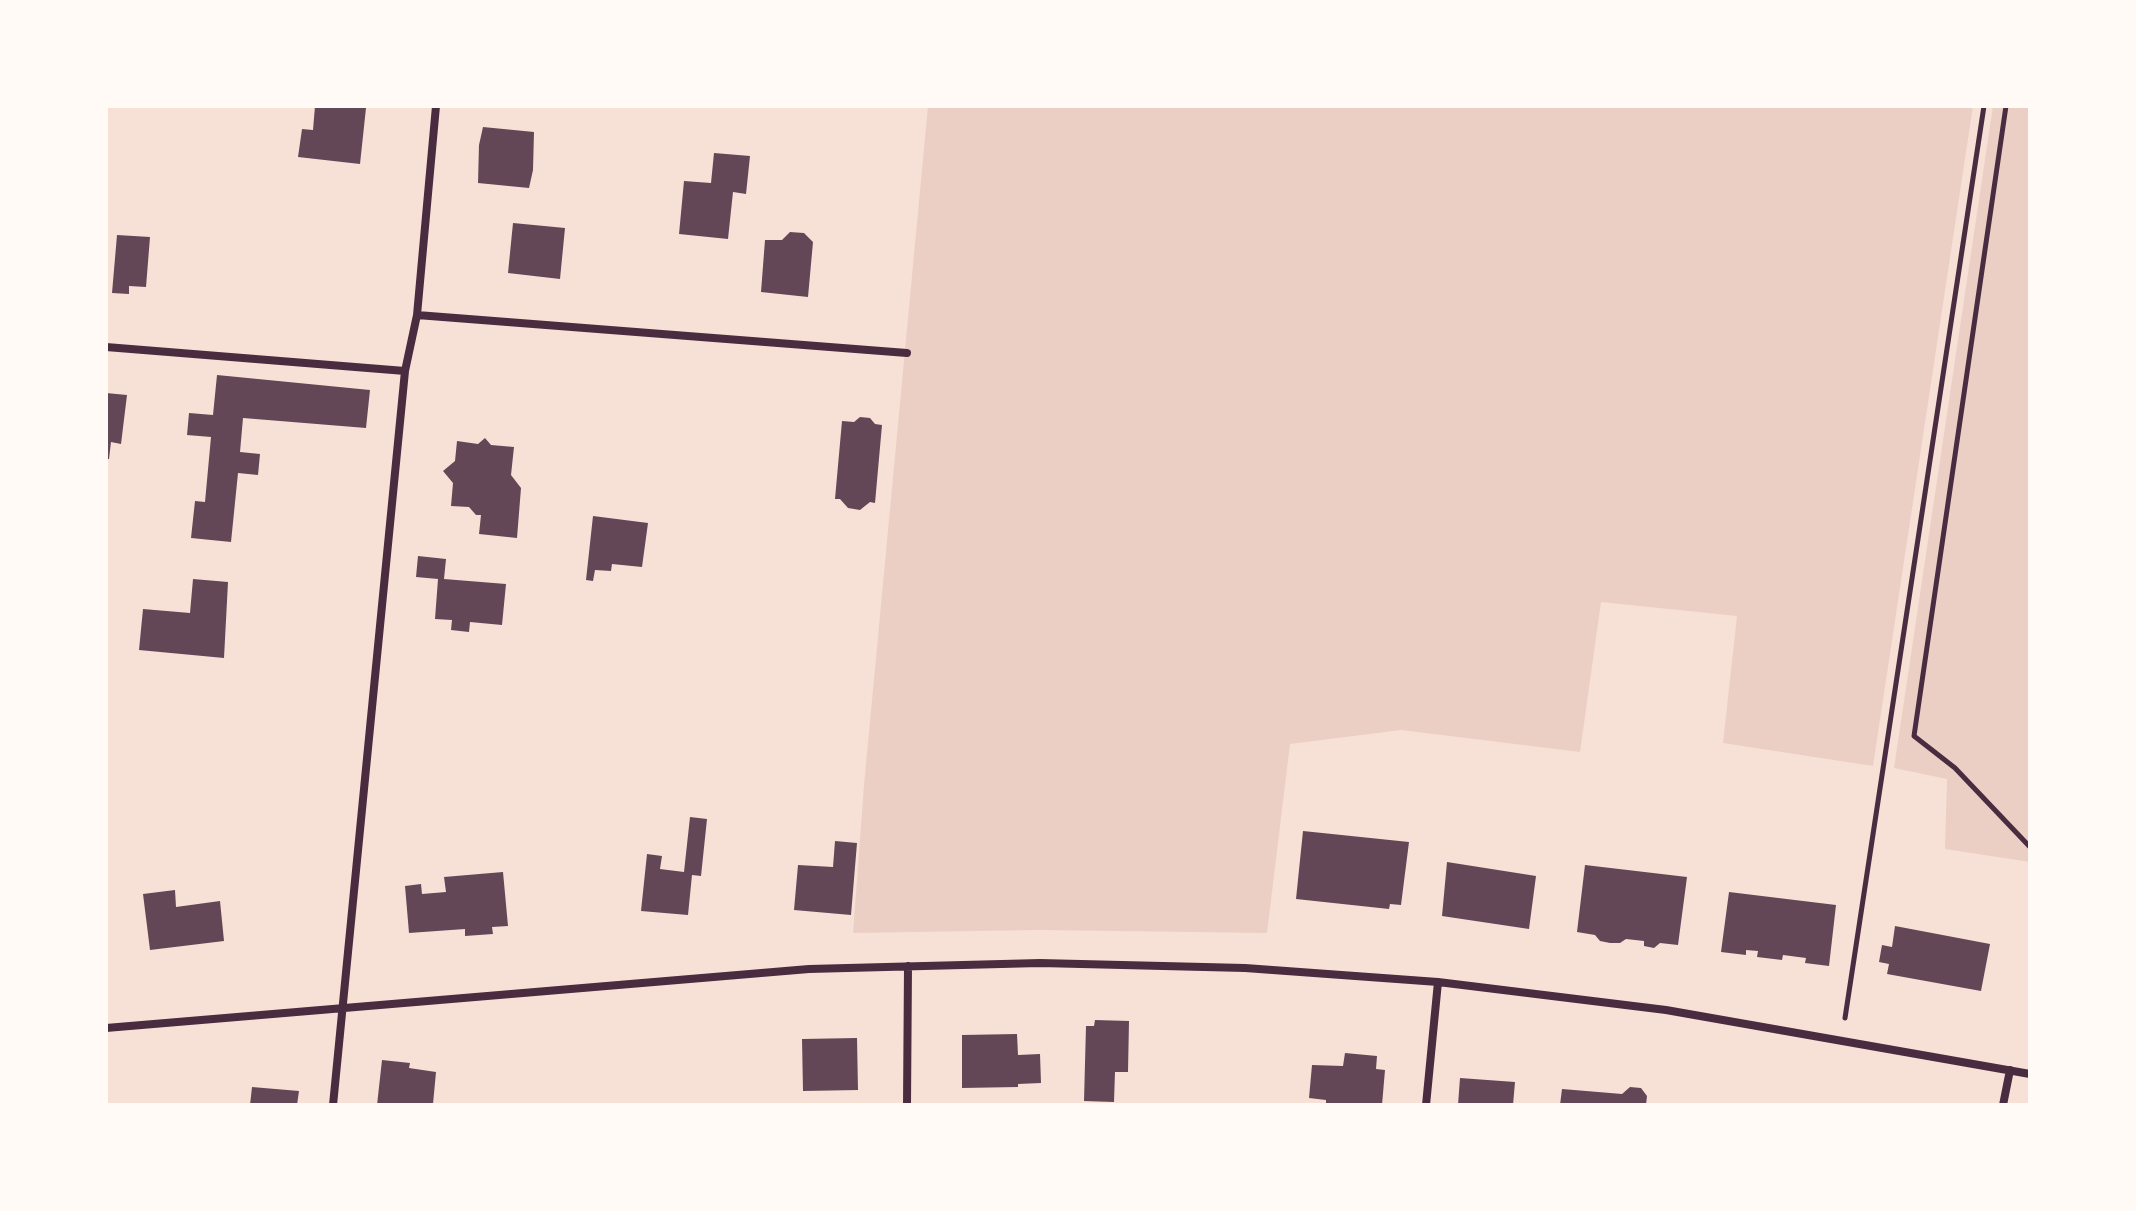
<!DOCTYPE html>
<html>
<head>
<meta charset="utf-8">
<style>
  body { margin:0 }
  #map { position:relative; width:2136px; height:1211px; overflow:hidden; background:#f7e1d7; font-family:Literata,serif }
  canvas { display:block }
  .frame { position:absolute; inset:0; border:108px solid #fffaf5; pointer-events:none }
</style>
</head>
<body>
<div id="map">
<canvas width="2136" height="1211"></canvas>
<div class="frame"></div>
</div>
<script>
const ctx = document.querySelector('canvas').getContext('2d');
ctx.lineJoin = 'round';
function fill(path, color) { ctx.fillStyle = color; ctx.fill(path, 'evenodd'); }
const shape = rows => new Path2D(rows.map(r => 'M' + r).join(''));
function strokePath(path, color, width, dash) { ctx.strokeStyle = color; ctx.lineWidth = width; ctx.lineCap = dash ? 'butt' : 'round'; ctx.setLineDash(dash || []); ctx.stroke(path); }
fill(shape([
  [928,106,1973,106,1873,766,1723,743,1737,616,1601,602,1580,752,1401,730,1290,744,1267,933,1040,930,853,933,864,785],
  [1993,106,2030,106,2030,862,1945,849,1947,779,1894,768]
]), '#ebcfc5');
fill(shape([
  [315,106,366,108,360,164,298,157,302,129,313,130],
  [483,127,534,132,533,170,529,188,478,183,479,145],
  [714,153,750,156,746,194,733,192,728,239,679,234,684,181,711,183],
  [513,223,565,228,560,279,508,273],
  [790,232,804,233,813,242,808,297,761,292,765,240,782,240],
  [117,235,150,237,146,287,129,286,129,294,112,293],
  [217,375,370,390,366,428,243,418,240,452,260,454,258,475,238,473,231,542,191,538,195,501,205,502,211,437,187,435,189,413,213,415],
  [106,393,127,395,121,444,111,442,109,459,106,459],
  [860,417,870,418,875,424,882,425,875,503,870,502,860,510,848,508,840,499,835,499,842,421,854,422],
  [485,438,491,445,514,447,511,475,521,488,517,538,479,534,481,515,476,515,469,507,451,506,453,483,443,471,455,461,457,441,478,444],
  [593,516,648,523,642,567,612,564,611,571,595,570,593,581,586,580],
  [418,556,446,559,444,579,506,584,502,625,470,622,469,632,451,630,452,620,435,619,438,579,416,577],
  [193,579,228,582,224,658,139,650,143,609,190,613],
  [690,817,707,819,701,876,692,875,688,915,641,911,647,854,662,856,660,869,684,872],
  [1303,831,1409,842,1401,905,1390,904,1389,909,1296,899],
  [835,841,857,843,851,915,794,910,798,865,833,867],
  [1447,862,1536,876,1529,929,1442,916],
  [1585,865,1687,877,1678,945,1660,943,1654,948,1644,946,1644,941,1626,939,1620,943,1610,943,1600,941,1595,935,1577,932],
  [503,872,508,926,492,927,493,934,465,936,465,929,409,933,405,886,421,884,422,894,446,892,444,877],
  [175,890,176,907,220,901,224,941,150,950,143,894],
  [1729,892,1836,905,1829,966,1805,963,1806,958,1783,955,1782,960,1757,957,1758,951,1746,950,1746,955,1721,952],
  [1895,926,1990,944,1981,991,1887,974,1889,964,1879,962,1882,945,1892,947],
  [1095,1020,1129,1021,1128,1072,1115,1072,1114,1102,1084,1101,1086,1026,1094,1026],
  [1017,1034,1018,1055,1040,1054,1041,1083,1018,1084,1018,1087,962,1088,962,1035],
  [857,1038,858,1090,803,1091,802,1039],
  [1345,1053,1377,1056,1376,1069,1385,1070,1382,1105,1326,1105,1326,1100,1309,1098,1312,1065,1343,1066],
  [382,1060,410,1063,409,1068,436,1072,433,1104,377,1105],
  [1460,1078,1515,1082,1513,1105,1458,1105],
  [252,1087,299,1091,297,1105,250,1105],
  [1630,1087,1641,1088,1647,1096,1646,1105,1560,1105,1562,1089,1622,1094]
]), '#644757');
strokePath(shape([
  [2006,106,1914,736,1955,768,2030,847],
  [1845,1018,1984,106]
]), '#4a2c40', 5);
strokePath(shape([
  [417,315,907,353],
  [106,347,405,371],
  [106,1028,809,969,1040,963,1245,968,1438,982,1666,1010,2030,1074],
  [333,1105,405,371,417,315,436,106],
  [907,1105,908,966],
  [1426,1105,1438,982],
  [2003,1105,2010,1070]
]), '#4a2c40', 8);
</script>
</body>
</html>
